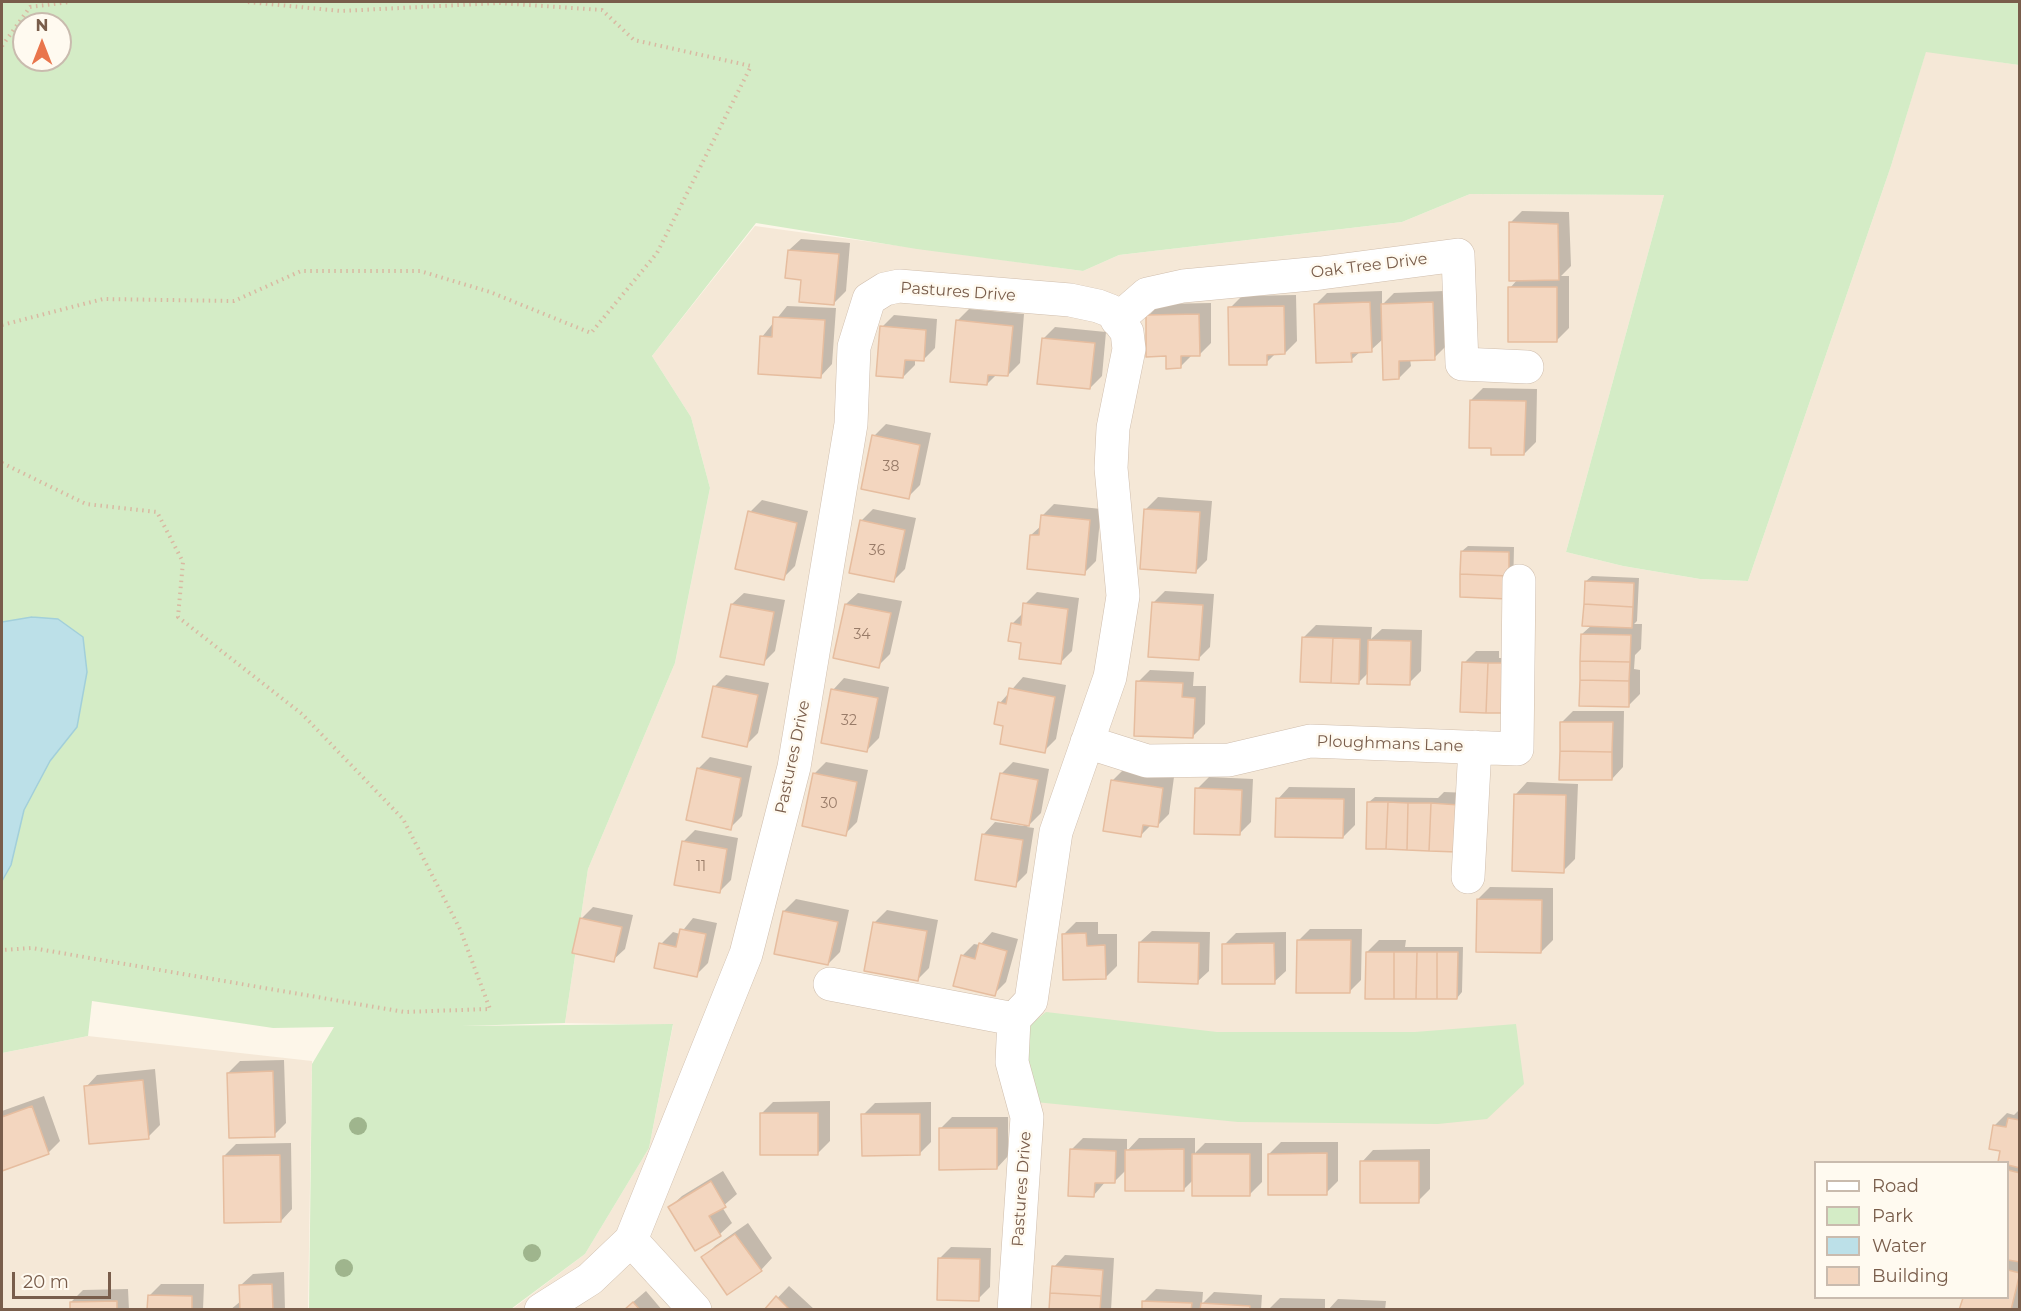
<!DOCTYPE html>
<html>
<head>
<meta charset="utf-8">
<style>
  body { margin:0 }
  #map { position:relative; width:2021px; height:1311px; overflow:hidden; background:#fdf6e9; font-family:Montserrat,sans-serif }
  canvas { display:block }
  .frame { position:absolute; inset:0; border:3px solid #795d4b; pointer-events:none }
  .legend { position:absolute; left:1814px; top:1161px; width:195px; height:138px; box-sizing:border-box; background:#fffaf0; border:2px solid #c9bbae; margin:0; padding:8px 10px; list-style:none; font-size:18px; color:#795d4b }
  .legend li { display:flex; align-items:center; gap:12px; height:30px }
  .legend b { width:30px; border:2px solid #c9bbae }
  .north { position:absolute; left:12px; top:12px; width:60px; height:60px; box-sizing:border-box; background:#fffaf0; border:2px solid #c9bbae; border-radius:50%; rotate:0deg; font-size:16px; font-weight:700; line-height:24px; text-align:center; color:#795d4b }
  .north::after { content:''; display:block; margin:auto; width:21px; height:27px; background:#e9754c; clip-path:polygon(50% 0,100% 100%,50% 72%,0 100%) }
  .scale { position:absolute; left:12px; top:1272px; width:99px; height:27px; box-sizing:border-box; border:3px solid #795d4b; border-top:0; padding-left:8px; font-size:18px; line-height:21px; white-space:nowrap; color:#795d4b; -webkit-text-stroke:4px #fffaf0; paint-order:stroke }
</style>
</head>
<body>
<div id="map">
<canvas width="2021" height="1311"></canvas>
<div class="frame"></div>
<ul class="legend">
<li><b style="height:8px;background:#fff"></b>Road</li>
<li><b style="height:16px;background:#d4ecc6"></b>Park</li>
<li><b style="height:16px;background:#bce0e8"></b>Water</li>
<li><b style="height:16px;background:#f3d6bf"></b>Building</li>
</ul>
<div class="north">N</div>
<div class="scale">20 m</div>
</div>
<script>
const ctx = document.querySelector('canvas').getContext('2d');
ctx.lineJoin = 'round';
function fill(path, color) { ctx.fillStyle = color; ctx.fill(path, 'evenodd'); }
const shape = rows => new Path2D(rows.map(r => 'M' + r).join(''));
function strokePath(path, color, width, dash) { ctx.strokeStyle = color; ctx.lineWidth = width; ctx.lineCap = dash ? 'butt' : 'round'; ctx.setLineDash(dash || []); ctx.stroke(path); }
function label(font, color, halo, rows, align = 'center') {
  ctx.font = font + ' Montserrat,sans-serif'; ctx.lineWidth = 5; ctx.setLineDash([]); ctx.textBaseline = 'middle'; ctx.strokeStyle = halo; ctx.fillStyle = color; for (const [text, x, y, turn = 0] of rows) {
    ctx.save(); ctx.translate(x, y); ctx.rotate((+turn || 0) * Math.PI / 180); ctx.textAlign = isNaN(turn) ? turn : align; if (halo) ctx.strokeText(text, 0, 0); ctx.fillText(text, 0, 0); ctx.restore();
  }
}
fill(shape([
  [1926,51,2019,65,2019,1309,511,1310,585,1254,649,1148,673,1025,565,1023,588,869,675,663,710,488,691,417,652,356,755,226,1083,271,1119,255,1402,222,1470,194,1664,195,1566,552,1623,566,1700,579,1748,581,1891,166],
  [1816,1162,2008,1162,2008,1298,1816,1298],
  [88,1036,312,1061,308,1309,2,1310,2,1053]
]), '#f5e8d7');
fill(shape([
  [2,2,2019,2,2019,65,1926,52,1891,166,1748,581,1700,579,1623,566,1566,552,1664,195,1470,194,1402,222,1119,255,1083,271,917,249,756,223,652,356,691,417,710,488,675,663,588,869,565,1023,461,1026,673,1024,649,1148,585,1254,511,1309,309,1309,312,1064,334,1027,273,1028,92,1001,88,1036,2,1053],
  [24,24,60,24,60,60,24,60],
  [1046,1012,1217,1032,1415,1032,1516,1024,1524,1084,1487,1119,1438,1124,1238,1122,1035,1102,1025,1075,1024,1030]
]), '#d4ecc6');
const water = shape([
  [32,617,58,619,83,637,87,672,77,727,50,761,24,810,11,865,2,881,2,622,32,617]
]);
fill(water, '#bce0e8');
strokePath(water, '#a2cfda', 1.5);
fill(shape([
  [1522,211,1569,212,1571,266,1561,276,1569,276,1569,328,1557,340,1510,288,1518,279,1510,223],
  [801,239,850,243,846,291,834,303,803,279,789,250],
  [1382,291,1382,305,1394,293,1444,291,1446,346,1434,358,1410,359,1411,366,1399,378,1384,338,1371,350,1361,351,1351,360,1315,305,1327,293],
  [1296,295,1297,341,1285,353,1276,353,1266,363,1230,308,1242,296],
  [1211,303,1211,343,1199,355,1192,355,1181,366,1167,355,1148,316,1160,304],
  [787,306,836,308,832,364,821,376,762,337],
  [969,309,1024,314,1020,363,1008,375,997,374,987,384,957,321],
  [894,315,937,319,935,348,923,360,915,359,915,365,903,377,882,327],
  [1055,327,1106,332,1102,376,1090,388,1043,339],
  [1483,388,1537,389,1536,442,1524,454,1471,400],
  [886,424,931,433,920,485,908,497,874,436],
  [1158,497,1212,501,1207,560,1195,572,1146,509],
  [762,500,808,511,795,566,783,578,750,512],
  [1054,504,1101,509,1096,561,1084,573,1031,535,1041,526,1042,516],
  [873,509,916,518,905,569,893,581,861,521],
  [1468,546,1514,547,1513,592,1462,551],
  [1592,576,1639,578,1637,621,1634,624,1642,624,1641,649,1635,655,1634,669,1640,670,1640,694,1628,706,1582,634,1592,625,1586,581],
  [1165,591,1214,594,1210,647,1198,659,1153,603],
  [1037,592,1079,598,1072,651,1060,663,1022,642,1012,624,1024,612,1025,604],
  [744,593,785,600,775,651,763,663,732,604],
  [858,593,902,601,890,654,878,666,846,604],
  [1316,625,1372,627,1371,639,1382,629,1422,630,1421,671,1409,683,1369,672,1358,683,1304,637],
  [1476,651,1499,651,1499,658,1513,658,1511,706,1464,663],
  [1150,670,1194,672,1193,686,1206,686,1205,724,1193,736,1138,682],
  [726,675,769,683,758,733,746,745,714,687],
  [1023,677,1066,685,1056,739,1044,751,1005,725,1000,703],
  [844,678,889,687,879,738,867,750,833,690],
  [1573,711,1624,711,1623,767,1612,779,1561,723],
  [710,757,752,766,742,816,730,828,698,769],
  [826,762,868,770,857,822,845,834,814,774],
  [1013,762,1049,769,1041,813,1027,827,1034,828,1027,873,1015,885,984,834,995,822,1024,826,1001,774],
  [1124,769,1174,777,1169,814,1157,826,1151,825,1141,835,1112,781],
  [1209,777,1253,779,1251,822,1239,834,1197,789],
  [1527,782,1578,784,1575,859,1563,871,1516,794],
  [1289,787,1355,788,1355,825,1343,837,1278,799],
  [1444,792,1470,793,1457,851,1369,802,1375,797,1438,798],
  [695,830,738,838,731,880,719,892,683,842],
  [1490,887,1553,888,1553,940,1541,952,1478,899],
  [796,899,849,910,840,952,828,964,784,911],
  [593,907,633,915,625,949,613,960,581,919],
  [887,910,938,920,929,968,917,980,875,922],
  [693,918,717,923,708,963,696,975,661,944,673,932,680,934],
  [1076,922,1098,922,1098,934,1117,934,1117,966,1105,978,1064,934],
  [1310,929,1362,929,1361,980,1349,992,1298,941],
  [1152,931,1210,932,1209,971,1197,982,1140,942],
  [992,932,1018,939,1006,982,994,994,962,956,974,944,980,945],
  [1286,932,1286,971,1274,982,1224,945,1236,933],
  [1379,940,1406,940,1405,947,1463,947,1462,992,1457,998,1367,952],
  [284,1060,286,1123,274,1135,228,1073,240,1061],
  [155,1069,160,1125,148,1137,86,1087,97,1075],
  [44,1096,60,1141,48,1153,2,1169,2,1111],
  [830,1101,830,1141,818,1153,761,1114,773,1102],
  [931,1102,931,1142,919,1154,863,1115,875,1103],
  [2020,1109,2019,1310,1961,1310,1964,1298,2008,1298,2008,1164,2000,1162,2002,1150,1990,1147,1995,1125,2007,1113,2014,1115],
  [952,1117,1008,1117,1008,1156,997,1168,940,1129],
  [1083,1138,1127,1139,1127,1151,1139,1138,1195,1138,1195,1153,1205,1143,1262,1143,1262,1182,1250,1194,1193,1180,1183,1190,1127,1169,1114,1182,1106,1181,1094,1195,1071,1150],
  [1281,1142,1338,1142,1338,1181,1326,1193,1269,1154],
  [291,1143,292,1209,281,1221,224,1156,236,1144],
  [1430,1149,1430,1189,1418,1201,1362,1162,1373,1150],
  [723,1171,737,1194,722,1207,732,1223,720,1234,695,1249,670,1207,682,1196],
  [748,1223,772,1258,761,1270,703,1258,715,1246],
  [951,1247,991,1248,990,1287,978,1299,939,1259],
  [1065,1255,1114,1258,1111,1310,1051,1310,1054,1267],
  [284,1272,285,1310,230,1310,241,1301,241,1285,253,1274],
  [161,1284,204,1284,203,1310,149,1310,149,1296],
  [789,1286,815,1310,766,1310],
  [128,1289,129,1310,72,1310,71,1302,83,1290],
  [1156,1289,1203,1292,1202,1304,1214,1292,1262,1295,1261,1310,1144,1310,1144,1301],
  [646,1291,662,1310,624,1310,625,1309],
  [1280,1298,1325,1299,1325,1310,1268,1310],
  [1338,1299,1386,1301,1385,1310,1328,1310]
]), '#0003');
const building = shape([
  [1509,222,1558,224,1559,280,1509,281,1509,222],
  [788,250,839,254,834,305,799,302,801,280,785,278,788,250],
  [1508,287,1557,287,1557,342,1508,342,1508,287],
  [1370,302,1372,352,1351,353,1352,362,1316,363,1314,304,1370,302],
  [1433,302,1435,360,1399,361,1399,379,1383,380,1381,304,1433,302],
  [1284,306,1285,354,1267,355,1267,365,1229,365,1228,307,1284,306],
  [1199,314,1200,356,1181,356,1181,368,1166,369,1166,356,1146,357,1146,315,1199,314],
  [773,317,825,320,821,378,758,374,760,336,772,337,773,317],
  [956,320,1013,326,1008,376,988,375,987,385,950,382,956,320],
  [880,326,926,330,924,361,905,360,903,378,876,376,880,326],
  [1042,338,1095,343,1090,389,1037,384,1042,338],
  [1470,400,1526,401,1524,455,1491,455,1491,448,1469,448,1470,400],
  [872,435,920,445,909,499,861,489,872,435],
  [1144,509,1200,512,1196,573,1140,569,1144,509],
  [748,511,797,523,784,580,735,569,748,511],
  [1041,515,1090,520,1085,575,1027,569,1030,535,1039,535,1041,515],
  [860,520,905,530,894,582,849,573,860,520],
  [1461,551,1509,552,1509,576,1460,574,1461,551],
  [1460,574,1509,576,1508,599,1460,597,1460,574],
  [1585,581,1634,583,1633,607,1584,604,1585,581],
  [1152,602,1203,605,1199,660,1148,657,1152,602],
  [1023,603,1068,609,1061,664,1019,659,1021,643,1008,641,1011,623,1021,625,1023,603],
  [731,604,774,612,764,665,720,657,731,604],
  [845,604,891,613,879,668,833,658,845,604],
  [1584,604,1633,607,1632,628,1582,626,1584,604],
  [1581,634,1631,635,1630,662,1580,661,1581,634],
  [1302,637,1333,638,1331,683,1300,682,1302,637],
  [1333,638,1360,639,1359,684,1331,683,1333,638],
  [1368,640,1411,641,1410,685,1367,684,1368,640],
  [1580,661,1630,662,1629,681,1580,680,1580,661],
  [1462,662,1488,663,1486,713,1460,712,1462,662],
  [1488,663,1508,663,1506,713,1486,713,1488,663],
  [1580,680,1629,681,1629,707,1579,706,1580,680],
  [1136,681,1183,683,1182,697,1195,698,1193,738,1134,736,1136,681],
  [713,686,758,695,747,747,702,737,713,686],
  [1009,688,1055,697,1045,753,1000,744,1003,726,994,724,998,702,1006,704,1009,688],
  [831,689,878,698,867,752,821,743,831,689],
  [1560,722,1613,722,1612,752,1560,751,1560,722],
  [1560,751,1612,752,1612,780,1559,780,1560,751],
  [697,768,741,778,731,830,686,820,697,768],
  [813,773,857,782,846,836,802,826,813,773],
  [1000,773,1038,780,1029,826,991,819,1000,773],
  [1111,780,1163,788,1158,827,1143,825,1141,837,1103,831,1111,780],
  [1195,788,1242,790,1240,835,1194,834,1195,788],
  [1514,794,1566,795,1564,873,1512,871,1514,794],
  [1276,798,1344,799,1343,838,1275,837,1276,798],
  [1367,802,1388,802,1386,849,1366,849,1367,802],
  [1388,802,1408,803,1407,850,1386,849,1388,802],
  [1408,803,1431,803,1429,851,1407,850,1408,803],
  [1431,803,1459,805,1457,852,1429,851,1431,803],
  [982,834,1023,840,1016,887,975,880,982,834],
  [682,841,727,849,720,893,674,885,682,841],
  [1477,899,1542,900,1541,953,1476,952,1477,899],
  [783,911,838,922,828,965,774,954,783,911],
  [580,918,622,927,614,962,572,953,580,918],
  [873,922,927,931,918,981,864,971,873,922],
  [680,929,706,934,697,977,654,968,659,943,676,947,680,929],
  [1086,933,1087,946,1105,945,1106,979,1063,980,1062,934,1086,933],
  [1297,940,1351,940,1350,993,1296,993,1297,940],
  [1139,942,1199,943,1198,984,1138,982,1139,942],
  [979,943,1007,951,995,996,953,986,961,955,975,959,979,943],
  [1274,943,1275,984,1222,984,1222,944,1274,943],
  [1366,952,1394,952,1394,999,1365,999,1366,952],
  [1394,952,1417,952,1416,999,1394,999,1394,952],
  [1417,952,1437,952,1437,999,1416,999,1417,952],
  [1437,952,1458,952,1457,999,1437,999,1437,952],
  [273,1071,275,1137,229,1138,227,1073,273,1071],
  [143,1080,149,1139,89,1144,84,1086,143,1080],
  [32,1106,49,1154,2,1171,2,1117,32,1106],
  [760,1113,818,1113,818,1155,760,1155,760,1113],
  [861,1114,920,1114,920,1155,862,1156,861,1114],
  [2008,1118,2020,1120,2020,1168,2008,1165,2008,1162,1998,1162,2000,1151,1989,1149,1993,1125,2006,1127,2008,1118],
  [939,1128,997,1128,997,1169,939,1170,939,1128],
  [1070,1149,1116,1151,1115,1183,1095,1183,1094,1197,1068,1196,1070,1149],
  [1184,1149,1184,1191,1125,1191,1125,1150,1184,1149],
  [1327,1153,1327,1195,1268,1195,1268,1154,1327,1153],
  [1192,1154,1250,1154,1250,1196,1192,1196,1192,1154],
  [280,1155,281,1222,224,1223,223,1156,280,1155],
  [1360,1161,1419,1161,1419,1203,1360,1203,1360,1161],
  [2008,1170,2020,1173,2020,1262,2008,1260,2008,1170],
  [711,1181,726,1207,709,1216,721,1236,695,1251,668,1207,711,1181],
  [735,1234,762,1271,727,1295,701,1257,735,1234],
  [938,1258,980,1259,979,1301,937,1300,938,1258],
  [1052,1266,1103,1270,1101,1296,1050,1293,1052,1266],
  [2008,1270,2020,1273,2011,1310,1959,1310,1963,1298,2008,1298,2008,1270],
  [272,1284,273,1310,240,1310,239,1285,272,1284],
  [1050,1293,1101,1296,1100,1310,1049,1310,1050,1293],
  [148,1295,192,1296,192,1310,147,1310,148,1295],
  [776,1296,790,1310,764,1310,776,1296],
  [117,1301,117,1310,70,1310,70,1302,117,1301],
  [1142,1301,1192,1303,1191,1310,1142,1310,1142,1301],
  [633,1302,640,1310,624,1310,633,1302],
  [1201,1303,1250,1306,1250,1310,1200,1310,1201,1303]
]);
fill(building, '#f3d6bf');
strokePath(building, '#e6bd9f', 1.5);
const minor = shape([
  [1117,320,1147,294,1183,286,1321,273,1458,255,1462,364,1527,367],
  [1087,742,1147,761,1229,760,1310,741,1517,749,1519,581],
  [1468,877,1475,747],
  [830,984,1014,1019],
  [631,1240,695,1310],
  [541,1310,590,1279,631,1240,746,954,794,767,851,424,854,347,869,299,885,289,899,286,1070,300,1098,306,1111,311,1127,332,1129,349,1113,428,1111,468,1123,596,1110,677,1056,832,1031,1001,1014,1019,1012,1062,1027,1117,1014,1310]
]);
strokePath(minor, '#d0bead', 34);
strokePath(shape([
  [2,46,30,7,70,2],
  [2,325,103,299,234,301,301,271,420,271,490,292,591,333,657,253,751,66,634,40,602,10,499,3,341,11,248,2],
  [2,463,86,504,157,512,183,562,178,617,302,714,403,819,460,929,490,1009,404,1012,32,948,2,950]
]), '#d9b9a2', 4, [1.5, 4.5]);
strokePath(minor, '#fff', 33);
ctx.fillStyle = '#9fb58d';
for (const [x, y] of [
  [358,1126],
  [532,1253],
  [344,1268]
]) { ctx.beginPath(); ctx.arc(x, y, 9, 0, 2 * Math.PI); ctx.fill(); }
label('14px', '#987b68', null, [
  ["38",891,467],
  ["36",877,551],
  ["34",862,635],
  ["32",849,721],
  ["30",829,804],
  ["11",701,867]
]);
label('16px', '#795d4b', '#fffaf0', [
  ["Oak Tree Drive",1369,266,-7],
  ["Pastures Drive",958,292,4],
  ["Ploughmans Lane",1390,744,2],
  ["Pastures Drive",793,757,-78],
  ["Pastures Drive",1022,1189,-86]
]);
</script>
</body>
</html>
